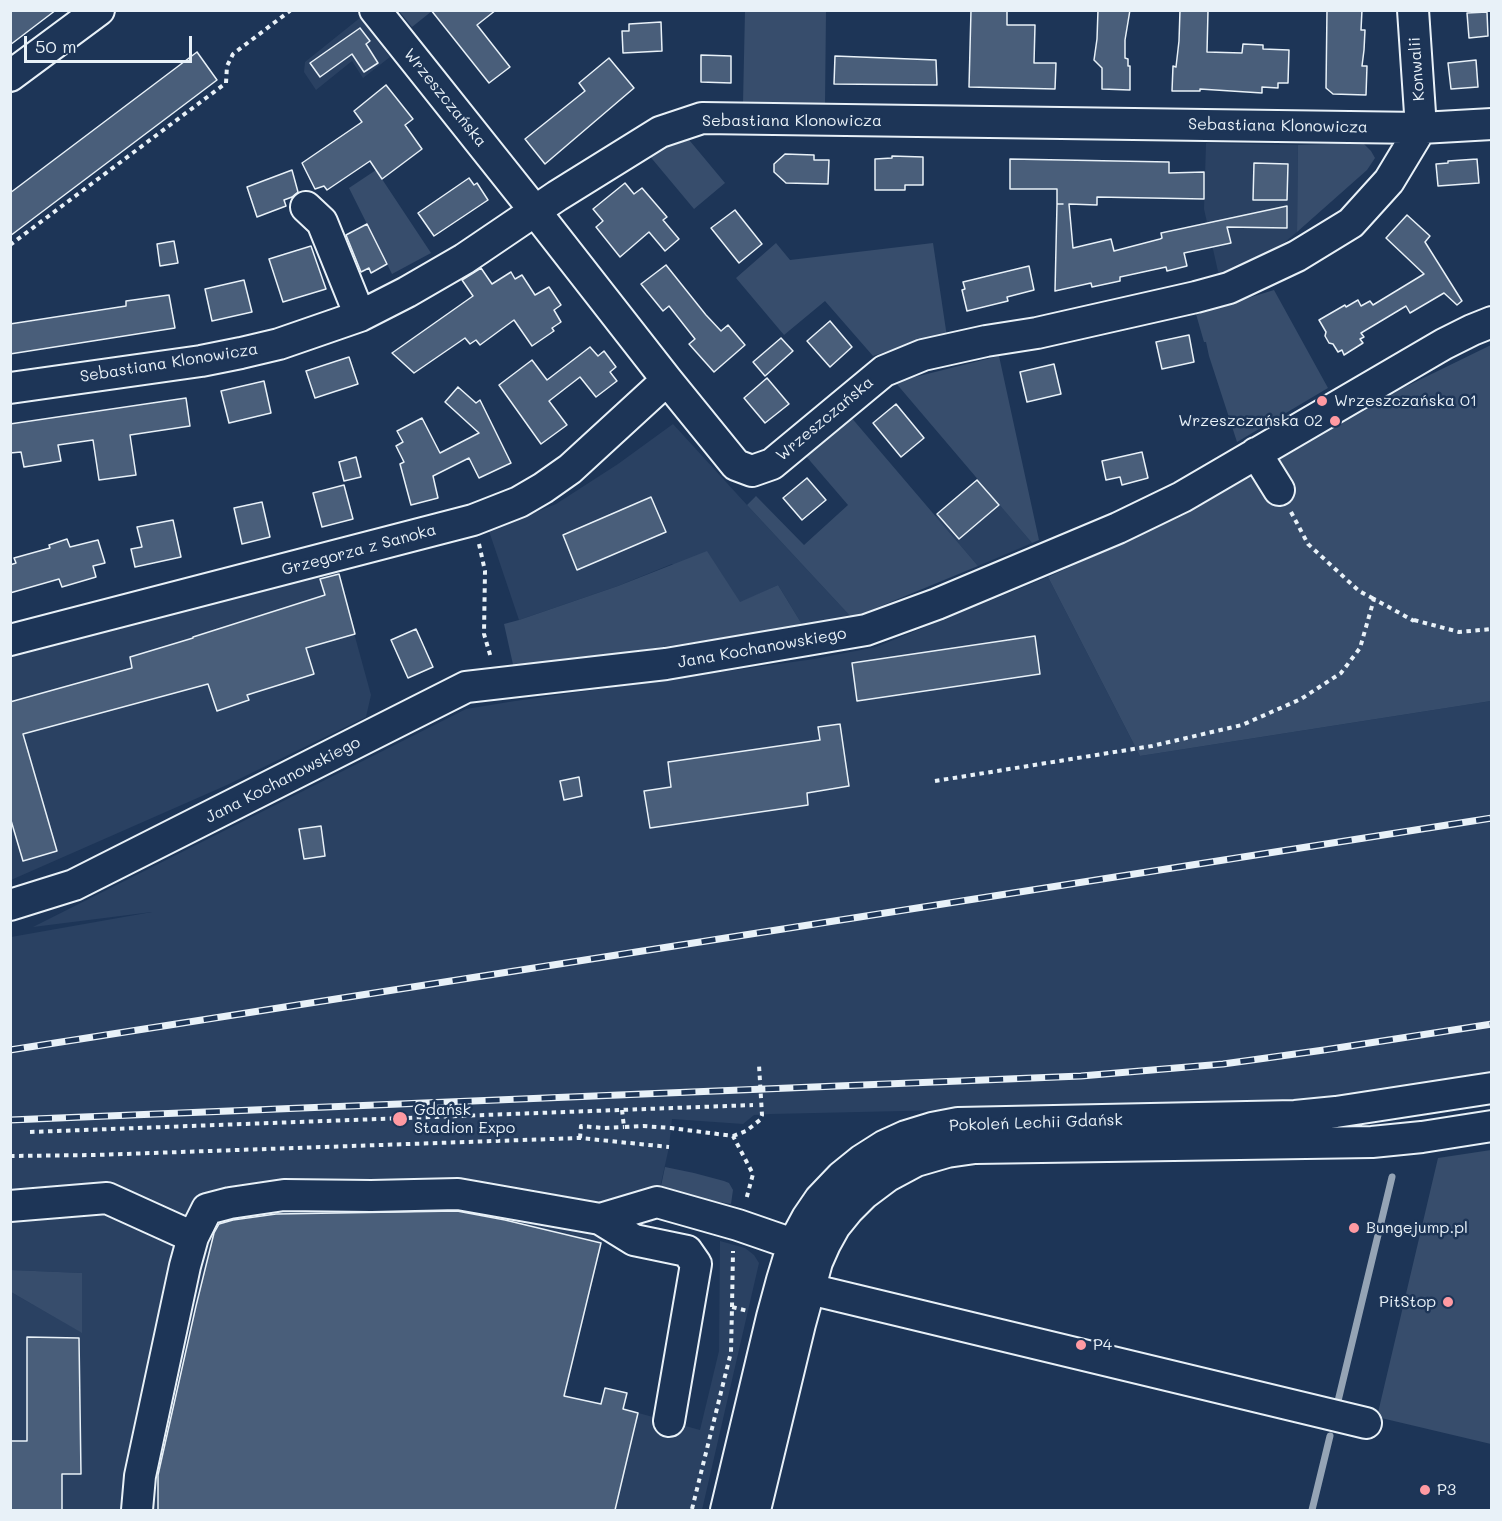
<!DOCTYPE html>
<html>
<head>
<meta charset="utf-8">
<style>
  body { margin:0 }
  #map { position:relative; width:1502px; height:1521px; overflow:hidden; background:#1d3557; font-family:Mali,sans-serif }
  canvas { display:block }
  .frame { position:absolute; inset:0; border:12px solid #e8f1f8; pointer-events:none }
  .scale { position:absolute; left:24px; top:36px; width:168px; height:27px; box-sizing:border-box; border:3px solid #e8f1f8; border-top:0; padding-left:8px; font-size:18px; line-height:21px; white-space:nowrap; color:#e8f1f8; -webkit-text-stroke:4px #1d3557; paint-order:stroke }
</style>
</head>
<body>
<div id="map">
<canvas width="1502" height="1521"></canvas>
<div class="frame"></div>
<div class="scale">50 m</div>
</div>
<script>
const ctx = document.querySelector('canvas').getContext('2d');
ctx.lineJoin = 'round';
function fill(path, color) { ctx.fillStyle = color; ctx.fill(path, 'evenodd'); }
const shape = rows => new Path2D(rows.map(r => 'M' + r).join(''));
function strokePath(path, color, width, dash) { ctx.strokeStyle = color; ctx.lineWidth = width; ctx.lineCap = dash ? 'butt' : 'round'; ctx.setLineDash(dash || []); ctx.stroke(path); }
function label(font, color, halo, rows, align = 'center') {
  ctx.font = font + ' Mali,sans-serif'; ctx.lineWidth = 5; ctx.setLineDash([]); ctx.textBaseline = 'middle'; ctx.strokeStyle = halo; ctx.fillStyle = color; for (const [text, x, y, turn = 0] of rows) {
    ctx.save(); ctx.translate(x, y); ctx.rotate((+turn || 0) * Math.PI / 180); ctx.textAlign = isNaN(turn) ? turn : align; if (halo) ctx.strokeText(text, 0, 0); ctx.fillText(text, 0, 0); ctx.restore();
  }
}
fill(shape([
  [361,17,390,57,363,78,352,61,316,90,304,72,305,62],
  [1206,143,1298,145,1297,232,1285,242,1256,260,1219,276,1204,209],
  [673,424,747,505,852,618,803,626,778,585,740,603,672,564,618,586,519,620,489,531,556,504,618,464],
  [978,479,1032,543,978,566,935,516],
  [337,571,371,695,366,717,227,785,11,880,11,652],
  [1048,577,1140,756,1491,701,1491,1074,1304,1102,771,1114,754,1115,743,1124,672,1119,669,1147,652,1224,609,1214,564,1395,600,1404,605,1388,627,1393,624,1409,700,1430,719,1351,720,1241,745,1248,754,1255,759,1263,702,1510,11,1510,11,1292,81,1332,81,1273,11,1270,11,937,152,912,33,927,466,709,515,701,814,659,876,647]
]), '#2a4162');
fill(shape([
  [399,11,432,11,412,27],
  [745,11,826,11,825,104,743,103],
  [685,135,725,183,694,209,648,154],
  [1363,143,1371,151,1375,158,1367,170,1297,232,1298,145],
  [376,170,431,253,392,274,349,188],
  [776,243,790,260,933,243,947,337,891,350,873,356,825,301,784,335,736,278],
  [1274,290,1328,388,1237,442,1209,356,1206,342,1204,342,1196,314],
  [1491,345,1491,701,1140,756,1048,577,1184,515,1403,388],
  [999,356,1039,540,1032,543,895,382],
  [850,416,978,566,852,618,747,505,756,496,804,545,848,505,805,455],
  [707,551,740,602,778,585,803,626,514,669,504,624,519,620,618,586],
  [1491,1150,1491,1444,1377,1417,1438,1158],
  [665,1167,694,1173,724,1181,729,1183,733,1190,731,1204,660,1191],
  [11,1270,82,1273,82,1333,11,1292]
]), '#374d6c');
strokePath(shape([
  [1338,1401,1392,1177],
  [1312,1510,1330,1436]
]), '#95a4b5', 7);
const building = shape([
  [10,10,56,10,10,45,10,10],
  [431,10,496,10,477,25,510,67,489,83,431,10],
  [971,10,1007,11,1007,25,1035,25,1034,63,1056,63,1055,89,969,87,971,10],
  [1098,10,1130,10,1125,40,1125,58,1128,59,1128,66,1130,66,1130,90,1102,89,1102,68,1094,60,1097,39,1098,10],
  [1180,10,1208,11,1207,52,1242,53,1243,44,1263,45,1263,49,1289,50,1288,83,1278,83,1278,88,1262,87,1262,93,1200,89,1200,91,1172,91,1173,66,1176,67,1179,41,1180,10],
  [1327,10,1362,10,1361,30,1365,30,1364,50,1362,66,1367,66,1366,95,1333,94,1326,88,1327,10],
  [1487,12,1488,36,1469,38,1467,13,1487,12],
  [661,22,662,51,623,53,622,31,629,31,629,24,661,22],
  [360,28,370,41,366,44,378,63,364,72,352,54,320,77,310,63,360,28],
  [197,52,217,80,10,236,10,193,197,52],
  [701,55,731,56,731,83,701,82,701,55],
  [835,56,936,60,937,85,834,84,835,56],
  [609,58,634,88,545,164,525,139,585,91,579,83,609,58],
  [1476,60,1478,87,1451,89,1448,63,1476,60],
  [386,85,413,119,405,125,422,149,382,179,370,161,327,190,324,186,315,189,302,163,362,122,354,111,386,85],
  [785,154,814,155,814,160,829,160,828,184,786,183,774,172,774,164,785,154],
  [892,156,923,157,923,185,905,185,905,190,875,190,875,159,892,158,892,156],
  [1010,159,1169,162,1169,173,1204,172,1204,199,1097,197,1097,205,1069,204,1073,248,1111,239,1114,251,1160,239,1162,238,1161,233,1287,206,1287,228,1227,227,1231,243,1184,253,1187,266,1167,271,1166,267,1120,277,1120,281,1092,287,1091,283,1055,291,1057,204,1063,204,1057,204,1057,189,1010,189,1010,159],
  [1477,159,1479,183,1438,186,1436,164,1448,163,1448,161,1477,159],
  [1254,163,1288,164,1287,200,1253,200,1254,163],
  [292,170,298,192,292,197,284,200,286,206,257,217,247,187,292,170],
  [469,178,474,185,477,183,488,200,434,236,418,213,469,178],
  [625,183,634,194,642,188,667,217,663,220,679,239,665,251,649,232,620,257,596,227,603,221,593,209,625,183],
  [735,210,762,244,739,263,711,228,735,210],
  [1407,215,1430,236,1425,242,1462,301,1457,305,1444,293,1410,313,1406,306,1361,333,1364,337,1360,339,1363,343,1344,355,1342,350,1338,352,1333,344,1329,343,1325,336,1326,332,1319,320,1345,305,1346,307,1358,300,1361,306,1370,301,1373,305,1424,274,1386,238,1407,215],
  [367,224,387,264,371,273,369,268,361,272,346,235,367,224],
  [174,241,178,263,160,266,157,244,174,241],
  [311,246,326,289,283,302,269,259,311,246],
  [666,265,706,315,721,331,728,325,745,345,714,372,689,344,695,339,669,306,663,311,641,284,666,265],
  [1029,266,1034,290,1007,297,1008,301,967,311,962,290,965,289,963,282,1029,266],
  [481,268,492,284,511,272,515,279,522,275,535,295,549,287,561,305,554,310,561,322,552,328,554,331,532,346,514,320,480,345,476,340,470,344,465,338,414,373,392,353,473,296,462,280,481,268],
  [244,280,252,312,212,321,205,289,244,280],
  [169,295,175,328,10,354,10,324,126,306,126,301,169,295],
  [830,321,852,347,830,367,807,341,830,321],
  [1189,335,1194,362,1162,369,1156,342,1189,335],
  [781,338,793,351,765,376,753,362,781,338],
  [590,347,598,356,604,351,616,367,610,372,617,381,596,397,580,377,549,401,567,425,541,444,499,385,532,360,547,380,590,347],
  [349,357,358,384,315,398,306,371,349,357],
  [1054,364,1061,394,1027,402,1020,372,1054,364],
  [767,378,789,404,765,423,744,398,767,378],
  [264,381,271,413,229,423,221,391,264,381],
  [458,387,476,403,480,400,511,463,479,478,469,458,433,476,438,498,411,505,400,464,404,462,396,446,403,442,397,431,422,418,440,453,479,433,445,402,458,387],
  [186,398,190,426,130,435,136,475,99,480,93,440,58,445,61,461,24,467,21,452,10,453,10,424,186,398],
  [896,404,924,438,901,457,873,423,896,404],
  [1142,452,1148,478,1122,485,1120,477,1106,480,1102,461,1142,452],
  [356,457,361,477,344,481,339,462,356,457],
  [807,478,826,500,802,520,783,498,807,478],
  [977,480,999,505,959,539,937,514,977,480],
  [344,485,353,519,322,527,313,493,344,485],
  [651,497,666,532,577,570,563,535,651,497],
  [262,502,270,537,242,544,234,508,262,502],
  [173,520,181,557,135,567,131,549,142,547,137,527,173,520],
  [67,539,70,547,98,540,105,563,93,566,96,577,62,587,59,579,10,593,10,565,16,563,14,558,50,548,49,545,67,539],
  [339,574,355,634,306,648,314,674,247,695,249,700,217,711,208,684,23,734,57,851,23,861,10,817,10,702,132,668,130,657,193,638,193,637,325,595,320,579,339,574],
  [416,629,433,667,408,678,391,640,416,629],
  [1035,636,1040,674,857,701,852,663,1035,636],
  [840,724,849,786,807,793,808,805,650,828,644,791,671,787,668,762,820,740,818,727,840,724],
  [579,777,582,796,564,800,560,781,579,777],
  [321,826,325,856,304,859,299,829,321,826],
  [457,1211,505,1220,601,1243,564,1396,601,1404,605,1388,627,1393,623,1409,638,1413,615,1510,158,1510,158,1475,196,1306,214,1233,219,1224,233,1220,276,1214,457,1211],
  [27,1337,79,1338,81,1474,62,1474,62,1510,10,1510,10,1441,27,1441,27,1337]
]);
fill(building, '#495e7a');
strokePath(building, '#e8f1f8', 1.5);
const minor = shape([
  [375,10,535,211,667,380,736,465,752,471,772,464,884,371,923,355,986,341,1037,333,1196,297,1229,288,1297,256,1351,223,1389,181,1421,128],
  [1413,10,1421,128],
  [10,76,99,10],
  [306,207,322,222,360,316],
  [10,388,201,361,241,353,279,344,360,316,407,292,464,259,557,196,660,132,702,118,1421,128,1492,124],
  [1256,453,1279,490],
  [10,640,473,520,519,502,543,488,570,469,667,380],
  [10,905,74,885,466,687,666,664,866,630,937,604,1118,528,1182,497,1444,344,1472,330,1492,322],
  [10,1206,107,1198,193,1237],
  [600,1219,634,1240,687,1251,696,1264,669,1421],
  [791,1282,826,1293,1366,1423],
  [137,1510,140,1476,185,1266,193,1237,207,1209,230,1203,284,1195,371,1196,458,1194,600,1219,657,1202,738,1225,793,1244],
  [726,1510,772,1317,782,1280,793,1244,807,1218,820,1199,841,1177,862,1160,884,1146,906,1136,932,1128,958,1123,1295,1116,1336,1112,1492,1088],
  [755,1510,800,1324,817,1262,825,1244,835,1226,848,1210,864,1194,888,1176,916,1161,947,1152,975,1148,1372,1142,1422,1137,1492,1126]
]);
strokePath(minor, '#e8f1f8', 34);
strokePath(shape([
  [10,245,226,83,227,66,233,54,291,10],
  [1291,512,1308,544,1359,591,1376,600],
  [479,544,485,571,484,634,491,658],
  [1414,620,1459,632,1492,629],
  [935,781,1152,746,1242,725,1301,699,1341,673,1360,648,1374,599,1414,621],
  [622,1110,624,1127,643,1126,671,1128,733,1136,753,1174,746,1200],
  [30,1132,753,1105],
  [733,1136,746,1131,760,1120,762,1115,759,1065],
  [580,1138,581,1126,603,1128,624,1127],
  [10,1156,95,1155,580,1138,669,1147],
  [732,1307,733,1251],
  [692,1509,731,1352,732,1307,748,1311]
]), '#e8f1f8', 4, [4.5, 4.5]);
strokePath(minor, '#1d3557', 30);
const rail = shape([
  [10,1050,1492,818],
  [10,1120,1081,1076,1223,1064,1324,1050,1492,1024]
]);
strokePath(rail, '#e8f1f8', 7);
strokePath(rail, '#1d3557', 4.5, [14]);
for (const [x, y, r, color] of [
  [1322,401,6,"#ff9aa2"],
  [1335,421,6,"#ff9aa2"],
  [400,1119,8,"#ff9aa2"],
  [1354,1228,6,"#ff9aa2"],
  [1448,1302,6,"#ff9aa2"],
  [1081,1345,6,"#ff9aa2"],
  [1425,1490,6,"#ff9aa2"]
]) { const dot = new Path2D(); dot.arc(x, y, r, 0, 2 * Math.PI); ctx.fillStyle = color; ctx.fill(dot); strokePath(dot, '#1d3557', 2); }
label('16px', '#e8f1f8', '#1d3557', [
  ["Konwalii",1417,69,-94],
  ["Wrzeszczańska",445,98,51],
  ["Sebastiana Klonowicza",792,121],
  ["Sebastiana Klonowicza",1278,126,1],
  ["Sebastiana Klonowicza",169,363,-9],
  ["Wrzeszczańska",825,419,-40],
  ["Grzegorza z Sanoka",359,550,-15],
  ["Jana Kochanowskiego",762,648,-10],
  ["Jana Kochanowskiego",283,780,-27],
  ["Pokoleń Lechii Gdańsk",1036,1123,-2]
]);
label('16px', '#e8f1f8', '#1d3557', [
  ["Wrzeszczańska 01",1334,401],
  ["Wrzeszczańska 02",1323,421,"right"],
  ["Gdańsk",414,1110],
  ["Stadion Expo",414,1128],
  ["Bungejump.pl",1366,1228],
  ["PitStop",1436,1302,"right"],
  ["P4",1093,1345],
  ["P3",1437,1490]
], 'left');
</script>
</body>
</html>
